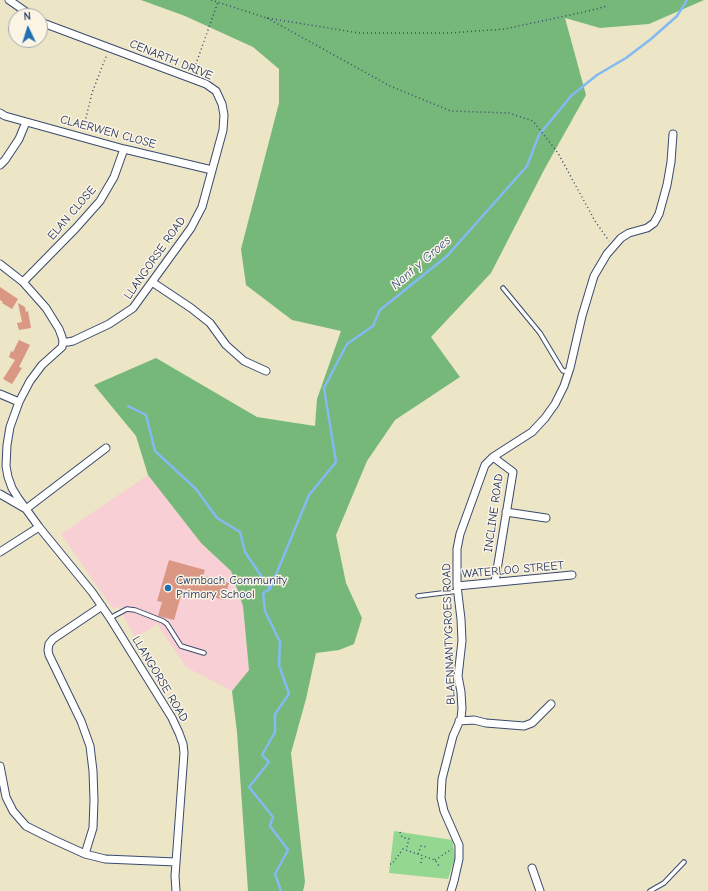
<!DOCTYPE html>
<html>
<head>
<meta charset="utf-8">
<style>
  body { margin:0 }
  #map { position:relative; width:708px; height:891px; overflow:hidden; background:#ece5c6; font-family:"Comic Neue",sans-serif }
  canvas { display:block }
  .north { position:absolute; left:8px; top:8px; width:40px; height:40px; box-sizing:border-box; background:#fcf5e5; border:1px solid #a2a6af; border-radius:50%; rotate:356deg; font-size:11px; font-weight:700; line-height:16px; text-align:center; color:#1b2f5e }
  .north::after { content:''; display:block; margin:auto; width:14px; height:18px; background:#1f6fb2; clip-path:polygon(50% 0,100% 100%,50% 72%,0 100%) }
</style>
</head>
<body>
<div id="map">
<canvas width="708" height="891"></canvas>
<div class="north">N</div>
</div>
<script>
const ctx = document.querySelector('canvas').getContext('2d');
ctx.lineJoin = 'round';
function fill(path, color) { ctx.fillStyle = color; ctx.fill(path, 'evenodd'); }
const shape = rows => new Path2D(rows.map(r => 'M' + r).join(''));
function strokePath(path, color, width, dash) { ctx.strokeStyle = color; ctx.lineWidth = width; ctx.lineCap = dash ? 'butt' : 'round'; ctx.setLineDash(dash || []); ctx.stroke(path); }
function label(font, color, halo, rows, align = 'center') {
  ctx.font = font + ' "Comic Neue",sans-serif'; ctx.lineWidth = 3; ctx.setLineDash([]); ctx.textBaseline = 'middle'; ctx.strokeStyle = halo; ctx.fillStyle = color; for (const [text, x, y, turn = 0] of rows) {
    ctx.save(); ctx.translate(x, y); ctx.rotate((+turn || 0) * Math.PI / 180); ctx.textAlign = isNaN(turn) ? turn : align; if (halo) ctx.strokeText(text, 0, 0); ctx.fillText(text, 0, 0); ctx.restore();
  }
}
fill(shape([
  [148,475,201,543,231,571,243,606,249,670,232,691,186,667,157,624,135,638,118,606,113,609,61,534]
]), '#f7cfd5');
fill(shape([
  [394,831,452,840,453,844,455,858,448,879,389,873]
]), '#93d790');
fill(shape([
  [141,0,704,0,649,24,600,28,565,18,586,95,544,170,491,273,431,337,460,377,395,420,367,461,336,535,346,583,362,618,354,644,339,650,316,653,306,699,291,753,305,882,303,891,248,891,237,732,232,691,249,670,243,606,231,571,201,543,148,475,136,436,94,385,156,358,257,417,315,426,317,399,341,331,292,320,246,285,241,249,279,103,279,69,253,47,185,16]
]), '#76b87a');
strokePath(shape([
  [128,406,146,415,155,451,196,489,217,518,240,532,245,552,270,589,263,593,265,611,280,642,279,665,289,694,275,714,275,732,262,755,269,762,249,787,273,817,270,826,288,850,275,874,281,891],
  [270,589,309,495,336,462,324,388,347,344,373,326,380,310,447,256,527,166,539,135,571,96,597,75,626,58,651,39,677,16,687,0]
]), '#82baf2', 2.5);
fill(shape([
  [0,287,18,299,12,309,2,303,3,302,0,300],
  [18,303,25,307,26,312,28,311,31,328,19,330,17,323,22,322],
  [19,340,30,345,19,367,22,368,12,384,3,379,15,360,9,357,11,351,13,352],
  [169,560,205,570,203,576,229,583,224,600,183,589,174,620,158,616,162,602,157,601]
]), '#d99784');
const service = shape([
  [503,288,540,333,561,368,563,371,569,371],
  [418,596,458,591],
  [110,618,127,609,135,610,163,621,167,624,181,646,204,653],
  [650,891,664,883,684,862]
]);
const minor = shape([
  [9,0,32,16],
  [40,21,43,23,206,84,216,91,222,104,224,115,223,130,202,207,191,228,133,308,109,324,73,341,68,342,63,342],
  [0,113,5,116,124,149,212,170],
  [0,165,5,160,19,139,26,122],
  [0,264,23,282,46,308,59,329,62,337,63,342,62,347,42,365,30,381,19,402,10,427,7,445,6,466,8,477,12,488,18,498,39,527,92,592,110,618,172,718,179,733,183,744,184,753,175,876,176,891],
  [23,282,76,228,100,201,114,177,124,149],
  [152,282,191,308,210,323,226,345,244,361,266,371],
  [0,394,19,402],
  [493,457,513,472,495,582],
  [0,494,26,509,106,448],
  [506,512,546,518],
  [0,552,39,527],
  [457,586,572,575],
  [459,721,474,720,486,723,524,726,532,723,551,704],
  [0,766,6,797,13,811,26,826,52,839,85,854,105,859,176,862],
  [85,854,93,828,94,800,93,771,90,746,81,721,49,655,48,650,49,644,53,639,102,606],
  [532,868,540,891],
  [451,891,454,881,459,859,459,845,444,811,441,798,442,779,453,736,461,718,462,709,461,692,458,676,462,641,461,619,457,586,457,549,460,534,485,465,493,457,532,432,545,418,555,404,564,386,570,368,582,316,594,276,607,254,621,238,629,233,647,228,654,223,659,214,667,185,671,162,673,134]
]);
strokePath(service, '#3a4a6e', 5.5);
strokePath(minor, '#3a4a6e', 9);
strokePath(shape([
  [211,0,267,18,359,33,448,33,505,29,584,12,607,6],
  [267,18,390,86,451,111,509,113,533,121,558,153,595,221,609,241],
  [193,72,218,2],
  [83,130,92,93,107,54],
  [400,832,402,837,409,839,406,850],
  [418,854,421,846,427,847],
  [435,860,452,849],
  [421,863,422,856],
  [390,864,392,864,403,849,435,860,439,866]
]), '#3a4a6e', 1.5, [1, 3]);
strokePath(service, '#fff', 3.5);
strokePath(minor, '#fff', 7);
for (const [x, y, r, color] of [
  [168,588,4,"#1f6fb2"]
]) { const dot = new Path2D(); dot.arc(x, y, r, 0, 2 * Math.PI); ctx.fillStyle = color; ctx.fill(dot); strokePath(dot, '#fcf5e5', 1.5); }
label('12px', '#1b2f5e', '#fcf5e5', [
  ["CENARTH DRIVE",171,60,22],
  ["CLAERWEN CLOSE",108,132,15],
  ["ELAN CLOSE",72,213,-49],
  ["LLANGORSE ROAD",155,258,-55],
  ["INCLINE ROAD",494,513,-82],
  ["WATERLOO STREET",513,570,-5],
  ["BLAENNANTYGROES ROAD",449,634,-92],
  ["LLANGORSE ROAD",160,679,59]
]);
label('12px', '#1b2f5e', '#fcf5e5', [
  ["Cwmbach Community",176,581],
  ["Primary School",176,595]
], 'left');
label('italic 13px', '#355283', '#fcf5e5', [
  ["Nant y Groes",421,263,-41]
]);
</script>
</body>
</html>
